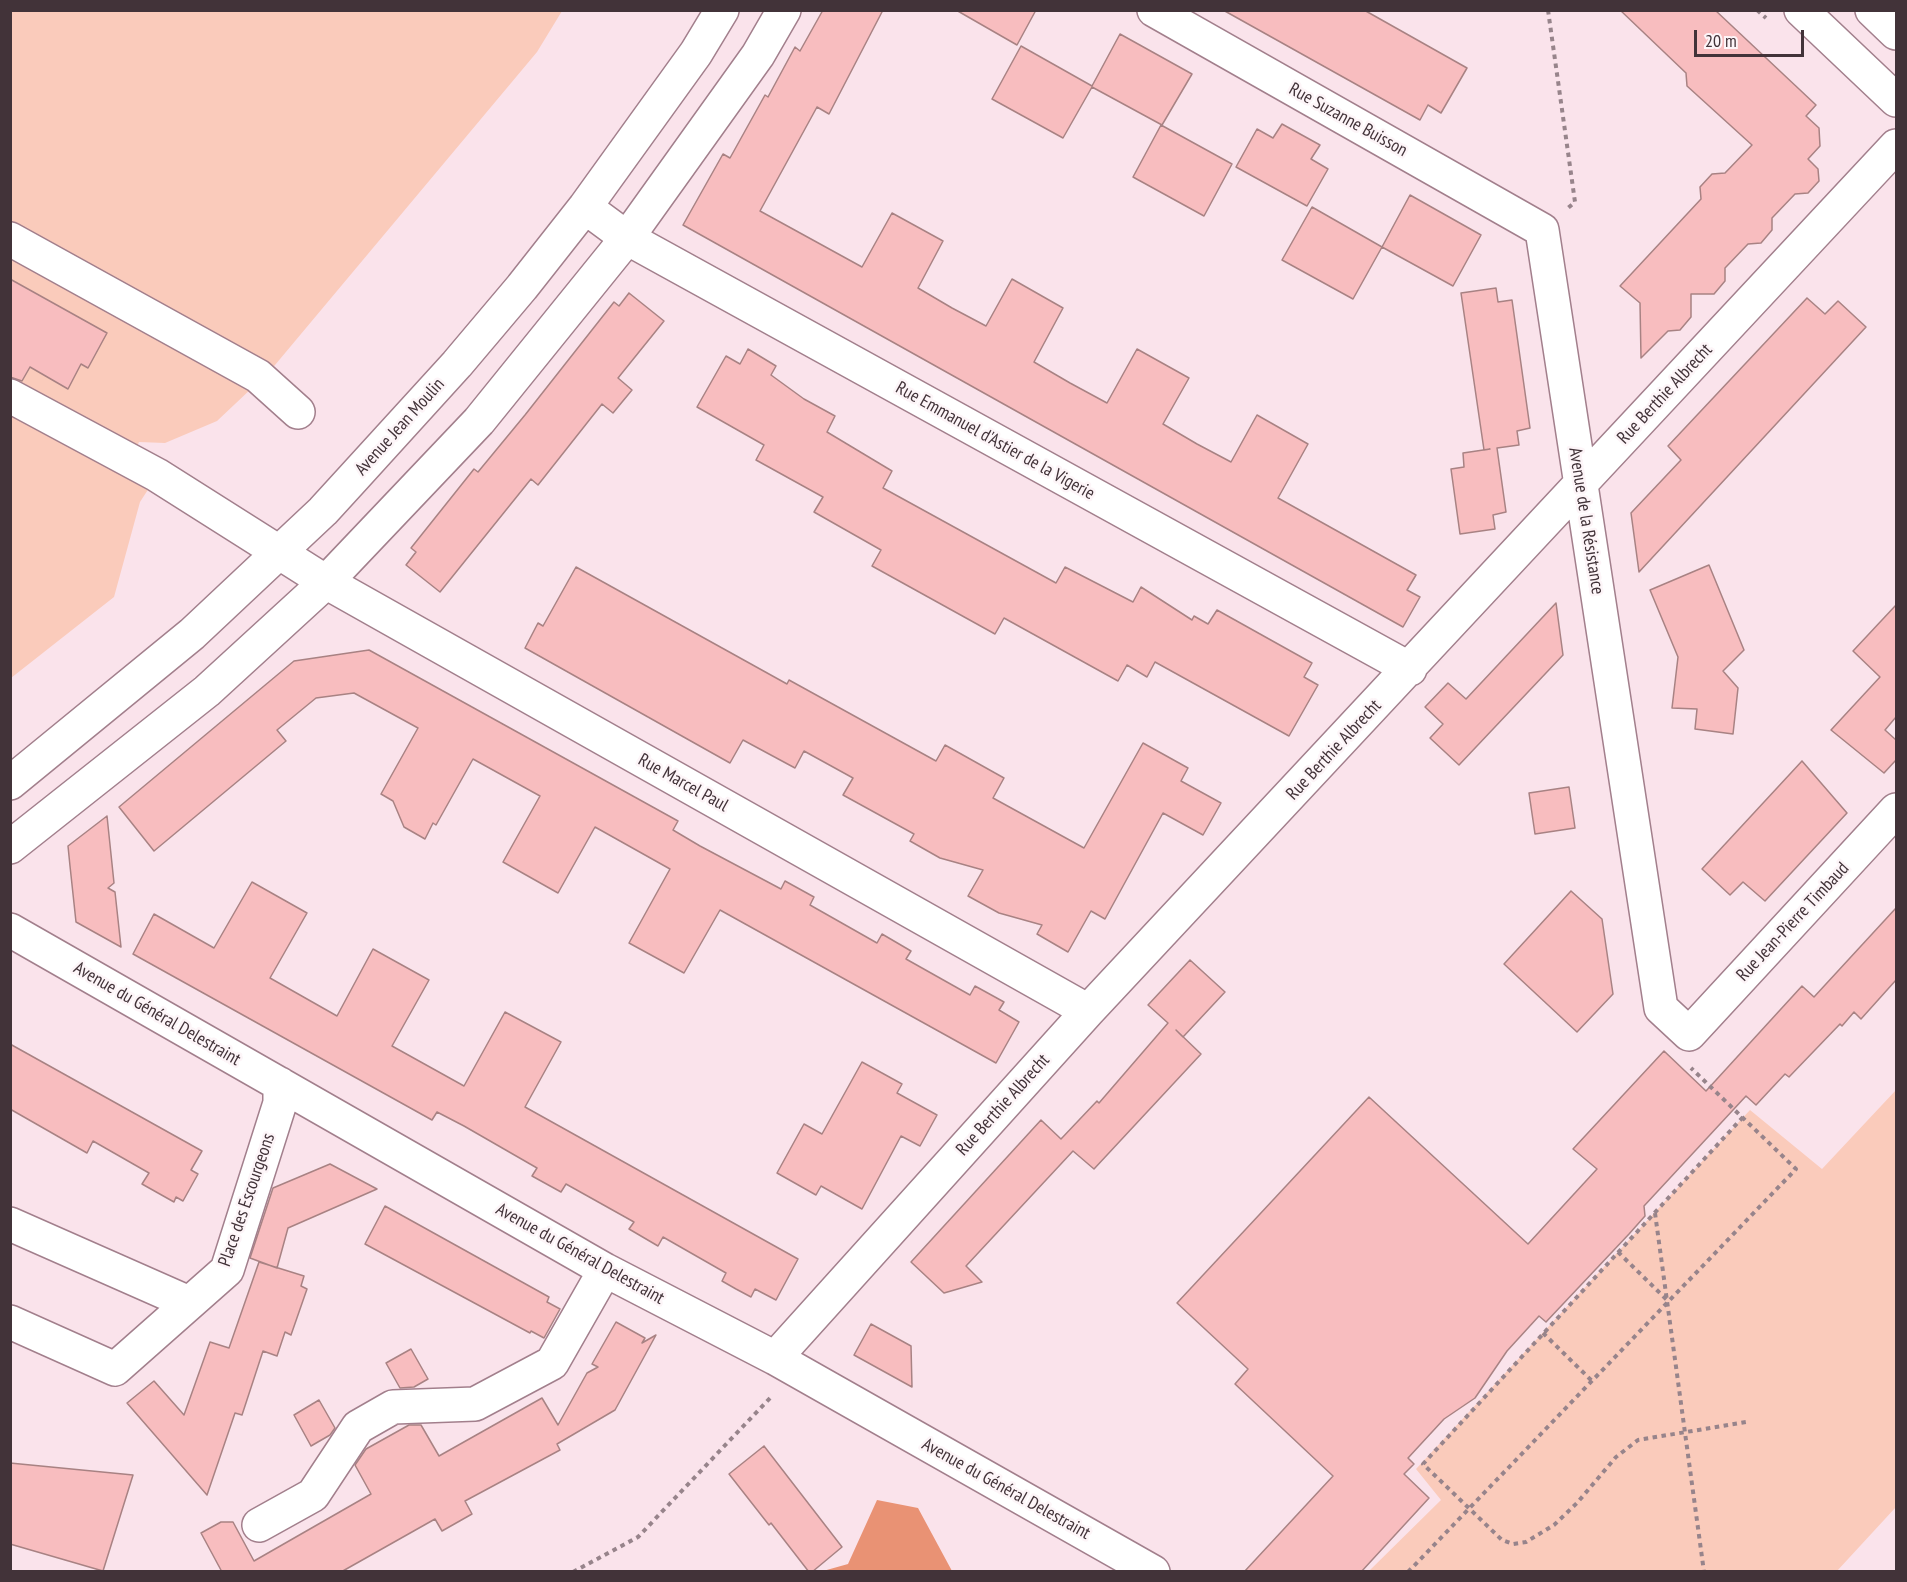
<!DOCTYPE html>
<html>
<head>
<meta charset="utf-8">
<style>
  body { margin:0 }
  #map { position:relative; width:1907px; height:1582px; overflow:hidden; background:#fae3eb; font-family:"PT Sans Narrow",sans-serif }
  canvas { display:block }
  .frame { position:absolute; inset:0; border:12px solid #423339; pointer-events:none }
  .scale { position:absolute; left:1694px; top:30px; width:110px; height:27px; box-sizing:border-box; border:3px solid #423339; border-top:0; padding-left:8px; font-size:18px; line-height:21px; white-space:nowrap; color:#423339; -webkit-text-stroke:4px #fdf5f8; paint-order:stroke }
</style>
</head>
<body>
<div id="map">
<canvas width="1907" height="1582"></canvas>
<div class="frame"></div>
<div class="scale">20 m</div>
</div>
<script>
const ctx = document.querySelector('canvas').getContext('2d');
ctx.lineJoin = 'round';
function fill(path, color) { ctx.fillStyle = color; ctx.fill(path, 'evenodd'); }
const shape = rows => new Path2D(rows.map(r => 'M' + r).join(''));
function strokePath(path, color, width, dash) { ctx.strokeStyle = color; ctx.lineWidth = width; ctx.lineCap = dash ? 'butt' : 'round'; ctx.setLineDash(dash || []); ctx.stroke(path); }
function label(font, color, halo, rows, align = 'center') {
  ctx.font = font + ' "PT Sans Narrow",sans-serif'; ctx.lineWidth = 5; ctx.setLineDash([]); ctx.textBaseline = 'middle'; ctx.strokeStyle = halo; ctx.fillStyle = color; for (const [text, x, y, turn = 0] of rows) {
    ctx.save(); ctx.translate(x, y); ctx.rotate((+turn || 0) * Math.PI / 180); ctx.textAlign = isNaN(turn) ? turn : align; if (halo) ctx.strokeText(text, 0, 0); ctx.fillText(text, 0, 0); ctx.restore();
  }
}
fill(shape([
  [11,11,562,11,537,52,270,371,217,421,165,443,139,442,126,470,151,485,140,502,114,597,11,678],
  [1896,1090,1896,1507,1837,1571,1369,1571,1441,1500,1416,1469,1750,1110,1822,1169]
]), '#facbbb');
fill(shape([
  [877,1500,918,1508,952,1571,823,1571,848,1564]
]), '#e99274');
const building = shape([
  [823,10,883,10,829,114,817,107,760,211,862,267,892,213,943,241,918,288,952,308,986,326,1012,279,1063,308,1034,362,1070,383,1107,403,1137,349,1189,378,1163,424,1197,444,1231,462,1257,415,1308,444,1278,498,1416,575,1407,590,1420,597,1403,627,683,225,723,154,730,158,765,95,768,97,795,47,800,51,823,10],
  [956,10,1036,10,1017,45,956,10],
  [1223,10,1364,10,1467,68,1441,113,1428,105,1420,120,1223,10],
  [1620,10,1715,10,1816,105,1806,116,1819,128,1820,146,1808,159,1818,169,1819,181,1808,193,1795,194,1772,218,1772,230,1761,243,1748,244,1725,268,1725,281,1714,294,1691,294,1691,317,1680,330,1668,331,1641,358,1640,303,1620,286,1701,199,1700,187,1712,174,1725,173,1752,145,1687,86,1686,73,1620,10],
  [1120,34,1192,74,1162,125,1092,87,1063,138,992,99,1021,46,1092,86,1120,34],
  [1282,124,1320,145,1311,159,1328,169,1307,206,1236,167,1257,129,1273,138,1282,124],
  [1161,125,1232,164,1204,216,1133,177,1161,125],
  [1410,195,1481,235,1453,286,1382,247,1353,299,1282,260,1312,207,1382,247,1410,195],
  [10,279,107,333,88,368,81,364,68,389,30,367,22,381,10,377,10,279],
  [1496,288,1498,302,1512,300,1530,428,1517,431,1519,445,1497,448,1506,512,1493,515,1495,529,1460,534,1451,469,1464,467,1463,453,1490,449,1484,450,1461,293,1496,288],
  [629,293,664,321,618,378,632,390,613,413,602,404,538,485,531,479,440,592,406,565,416,552,411,548,474,469,478,472,525,415,614,302,619,306,629,293],
  [1807,298,1825,314,1838,301,1866,327,1639,572,1631,513,1681,460,1668,446,1807,298],
  [748,349,776,366,771,375,804,399,835,416,827,432,892,471,883,488,1056,583,1065,567,1133,602,1141,587,1192,620,1194,616,1208,624,1217,610,1312,663,1304,677,1318,685,1289,736,1155,662,1147,677,1127,665,1118,681,1004,618,995,634,872,566,881,550,814,512,823,497,756,460,764,445,697,407,726,356,740,364,748,349],
  [1709,565,1744,650,1723,671,1738,688,1733,734,1695,729,1697,709,1672,708,1678,657,1650,590,1709,565],
  [576,567,787,684,789,680,936,761,945,745,1004,778,993,798,1084,848,1143,743,1188,768,1181,781,1221,803,1203,835,1163,813,1105,919,1091,911,1068,952,1037,934,1042,925,999,913,968,896,983,870,940,858,910,841,914,834,843,795,853,778,804,751,795,768,743,740,730,763,525,648,538,623,543,626,576,567],
  [1556,603,1563,655,1459,765,1430,738,1443,724,1425,707,1448,683,1466,699,1556,603],
  [1896,605,1896,717,1885,730,1896,740,1896,760,1884,773,1831,730,1880,677,1853,651,1896,605],
  [369,650,678,821,673,830,700,846,781,889,785,881,814,897,810,905,877,943,882,934,911,951,906,959,970,995,975,986,1004,1002,999,1010,1019,1022,996,1063,720,910,684,973,629,943,670,869,595,827,558,893,503,862,540,796,473,759,436,825,433,823,425,839,404,827,393,801,381,794,418,728,354,693,316,698,277,730,286,741,154,851,119,807,294,661,369,650],
  [1802,761,1847,813,1765,901,1743,882,1730,895,1702,869,1802,761],
  [1569,787,1575,828,1535,834,1529,793,1569,787],
  [107,816,114,883,108,888,115,892,121,947,76,922,70,866,68,846,107,816],
  [252,882,307,913,270,978,337,1016,373,949,429,980,392,1046,464,1086,505,1012,561,1042,525,1107,798,1259,776,1300,755,1289,751,1297,736,1289,722,1281,726,1273,663,1237,658,1246,629,1229,634,1222,566,1184,561,1192,532,1176,537,1168,464,1126,437,1112,432,1120,133,954,154,914,214,948,252,882],
  [1571,891,1602,919,1613,994,1577,1032,1504,964,1571,891],
  [1896,908,1896,980,1861,1019,1854,1012,1842,1026,1840,1024,1789,1077,1785,1074,1756,1105,1746,1096,1644,1206,1645,1216,1629,1234,1546,1322,1539,1316,1507,1351,1475,1398,1444,1419,1408,1458,1414,1464,1404,1474,1429,1498,1361,1572,1244,1572,1333,1476,1235,1384,1248,1369,1177,1303,1369,1097,1528,1244,1597,1169,1573,1149,1664,1051,1706,1091,1802,986,1814,997,1896,908],
  [1190,960,1225,992,1183,1037,1176,1030,1201,1054,1094,1169,1073,1151,966,1266,982,1282,944,1293,911,1262,1041,1120,1061,1139,1097,1101,1099,1103,1168,1023,1148,1005,1190,960],
  [10,1044,202,1151,191,1170,198,1174,183,1201,176,1197,174,1202,142,1184,149,1173,93,1141,87,1153,10,1109,10,1044],
  [862,1062,902,1084,897,1093,937,1115,920,1146,901,1136,862,1209,821,1186,816,1195,777,1173,804,1124,822,1134,862,1062],
  [330,1164,377,1189,288,1228,277,1268,250,1258,273,1188,330,1164],
  [385,1206,549,1297,547,1302,560,1309,544,1338,531,1331,530,1333,365,1244,385,1206],
  [259,1262,304,1276,301,1286,307,1289,291,1335,285,1332,277,1356,263,1351,242,1415,235,1413,207,1495,127,1403,154,1381,184,1415,210,1342,229,1348,259,1262],
  [616,1322,645,1338,642,1343,656,1335,615,1410,557,1444,560,1450,465,1501,472,1514,442,1531,435,1519,341,1572,222,1572,201,1533,221,1522,233,1522,254,1561,371,1494,355,1465,366,1449,409,1425,421,1425,439,1456,542,1398,558,1425,587,1373,598,1367,592,1364,616,1322],
  [871,1324,911,1346,912,1387,854,1355,871,1324],
  [411,1349,428,1379,414,1387,400,1388,386,1363,411,1349],
  [319,1400,335,1428,330,1435,311,1446,294,1415,319,1400],
  [764,1446,842,1547,812,1572,809,1572,771,1523,769,1525,729,1474,764,1446],
  [10,1463,133,1475,103,1571,10,1544,10,1463]
]);
fill(building, '#f8bdbf');
strokePath(building, '#a88283', 1.5);
const minor = shape([
  [1154,10,1542,230,1661,1008,1689,1034,1896,810],
  [1801,10,1896,100],
  [1872,10,1896,33],
  [585,207,627,238,1410,669],
  [10,239,258,376,298,412],
  [10,396,157,475,326,582,1088,1011],
  [10,783,192,634,323,511,355,476,457,364,522,287,585,207,696,53,722,10],
  [10,847,207,691,326,582,479,421,627,238,758,55,784,10],
  [10,930,605,1270,775,1358,1153,1572],
  [10,1224,189,1303],
  [10,1322,115,1369,227,1270,280,1103,280,1084],
  [775,1358,1088,1011,1896,146],
  [259,1525,313,1495,358,1427,393,1407,475,1404,552,1363,605,1270]
]);
strokePath(minor, '#a27f8c', 36);
strokePath(shape([
  [1548,10,1575,202,1568,208],
  [1757,10,1766,18],
  [1743,1117,1423,1464,1502,1540,1513,1544,1526,1542,1554,1525,1577,1503,1616,1457,1638,1440,1746,1422],
  [1655,1213,1704,1572],
  [1618,1252,1668,1301],
  [1543,1333,1592,1381],
  [573,1572,638,1537,770,1398,773,1399],
  [1408,1572,1796,1169,1691,1068]
]), '#97848b', 4, [4.5, 4.5]);
strokePath(minor, '#fff', 33);
label('18px', '#423339', '#fdf5f8', [
  ["Rue Suzanne Buisson",1348,120,29],
  ["Rue Berthie Albrecht",1665,394,-47],
  ["Avenue Jean Moulin",400,427,-48],
  ["Rue Emmanuel d'Astier de la Vigerie",995,441,29],
  ["Avenue de la Résistance",1586,521,81],
  ["Rue Berthie Albrecht",1334,750,-47],
  ["Rue Marcel Paul",683,783,29],
  ["Rue Jean-Pierre Timbaud",1793,922,-47],
  ["Avenue du Général Delestraint",157,1014,30],
  ["Rue Berthie Albrecht",1003,1105,-48],
  ["Place des Escourgeons",247,1200,-71],
  ["Avenue du Général Delestraint",580,1254,29],
  ["Avenue du Général Delestraint",1006,1489,29]
]);
</script>
</body>
</html>
